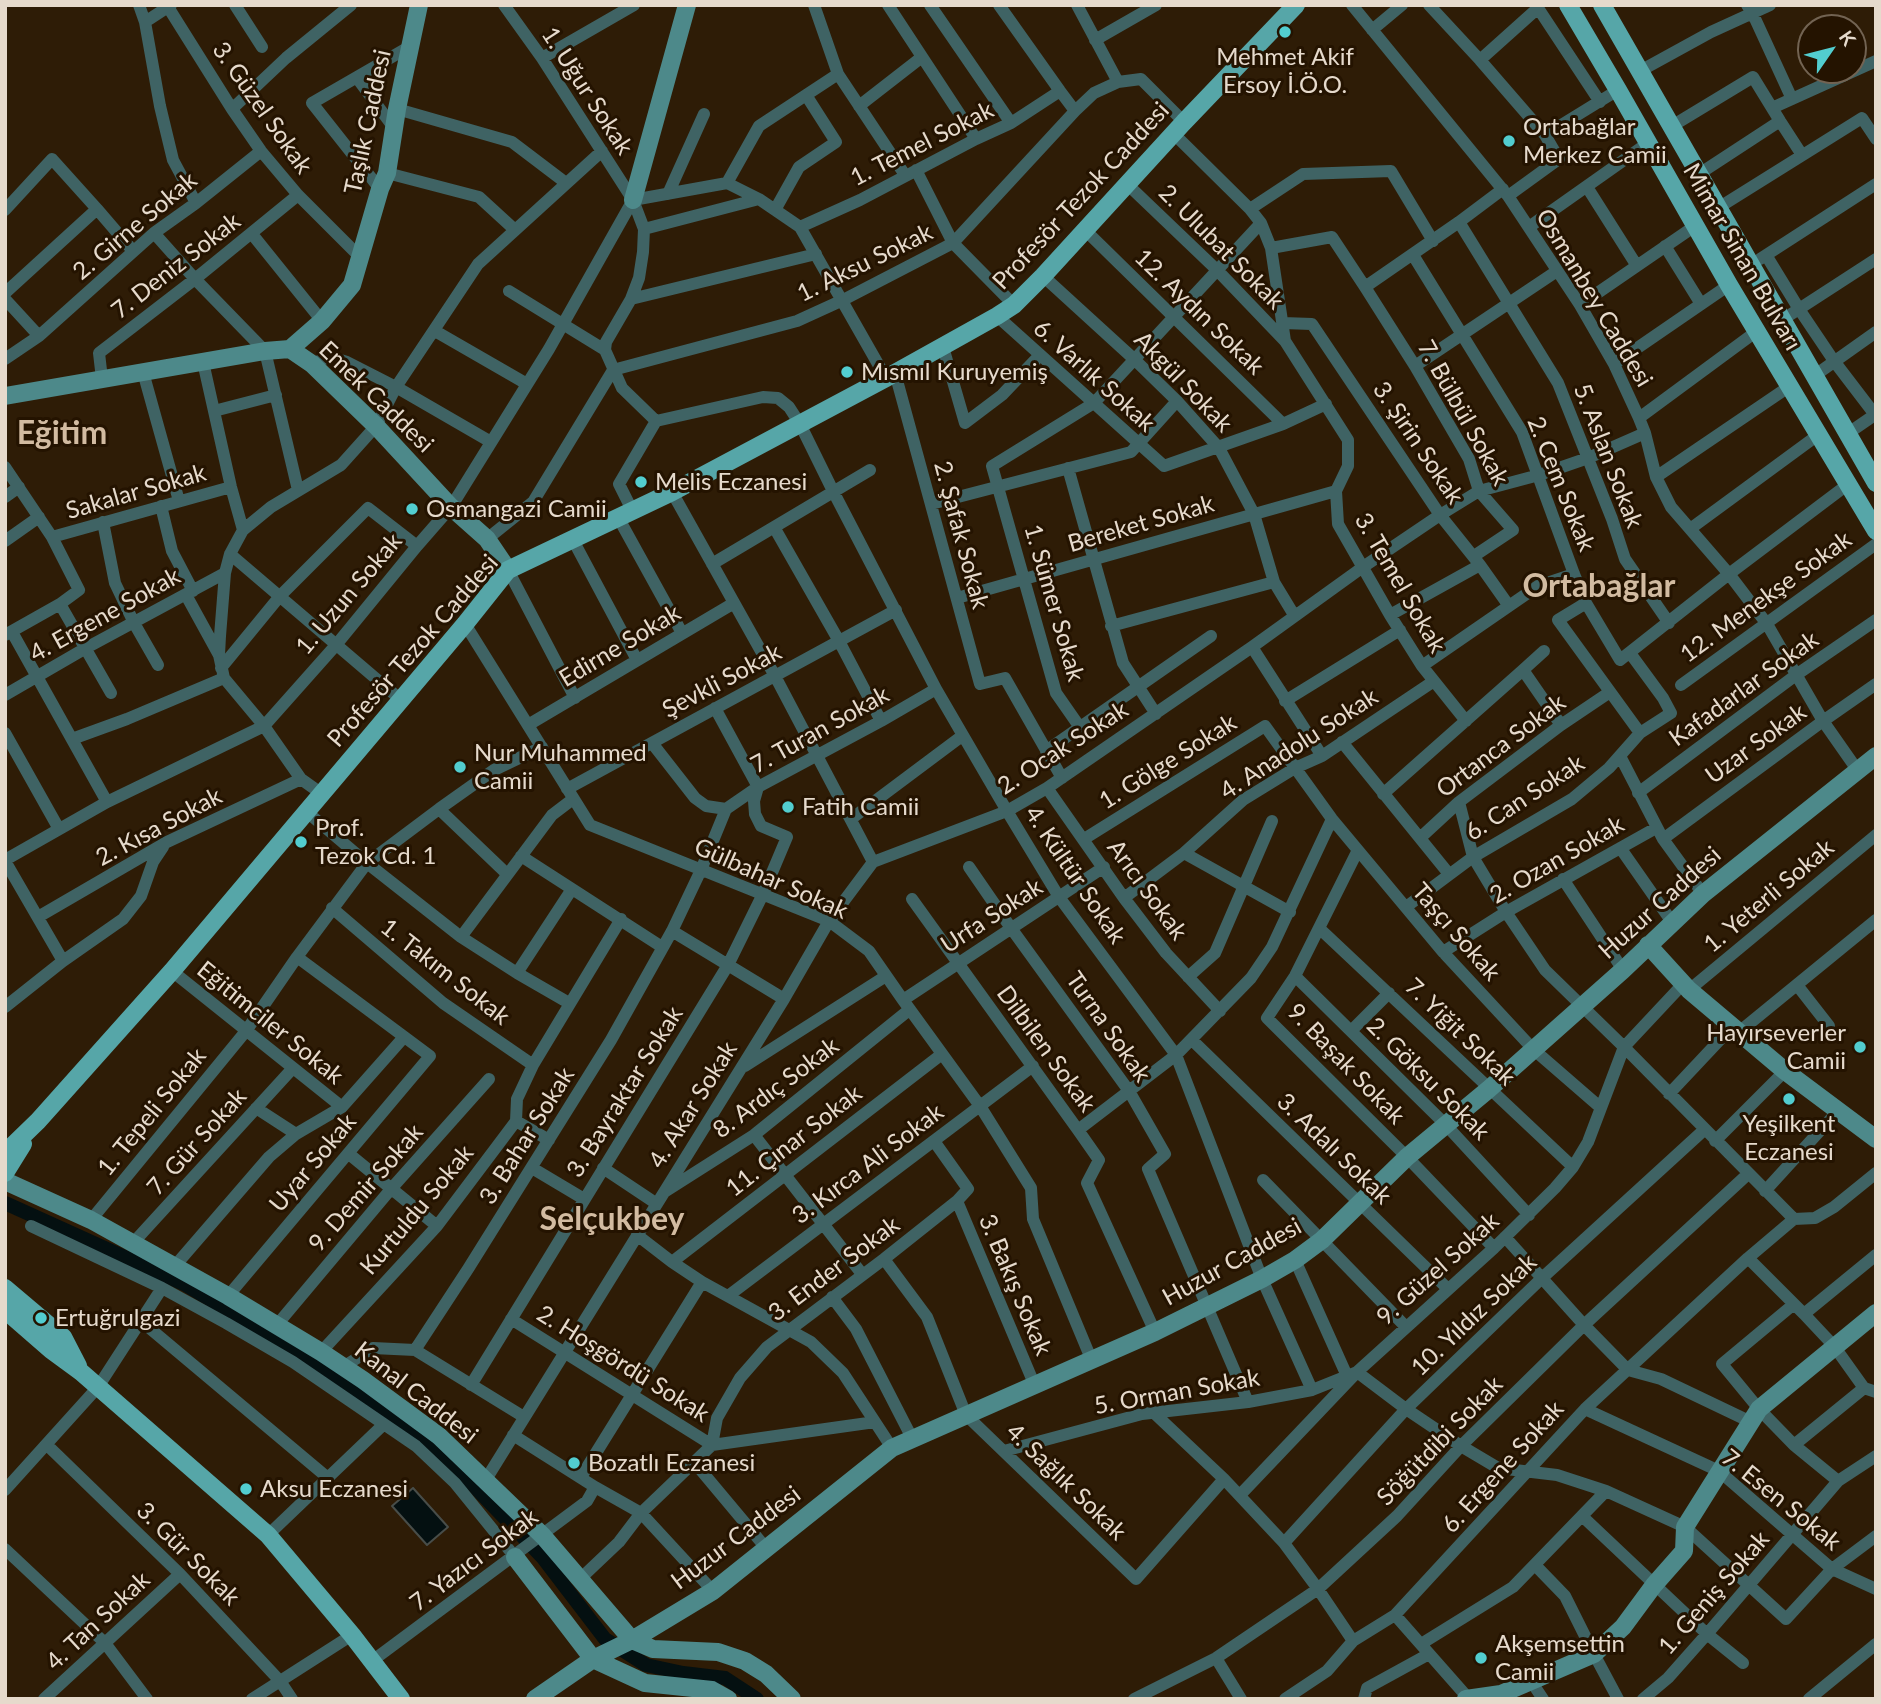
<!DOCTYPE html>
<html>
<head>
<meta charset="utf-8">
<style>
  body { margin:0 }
  #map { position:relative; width:1881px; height:1704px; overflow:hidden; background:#2e1c06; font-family:Lato,sans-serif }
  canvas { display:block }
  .frame { position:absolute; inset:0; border:7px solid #e6dacc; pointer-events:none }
  .north { position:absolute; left:1797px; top:14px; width:70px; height:70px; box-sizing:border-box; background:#241300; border:2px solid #726352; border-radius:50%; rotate:55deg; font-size:19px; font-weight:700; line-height:28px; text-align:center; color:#e6dacc }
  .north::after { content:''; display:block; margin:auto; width:24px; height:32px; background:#52cdcf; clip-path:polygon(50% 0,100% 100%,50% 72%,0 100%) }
</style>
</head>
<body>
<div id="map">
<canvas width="1881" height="1704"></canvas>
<div class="frame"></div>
<div class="north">K</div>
</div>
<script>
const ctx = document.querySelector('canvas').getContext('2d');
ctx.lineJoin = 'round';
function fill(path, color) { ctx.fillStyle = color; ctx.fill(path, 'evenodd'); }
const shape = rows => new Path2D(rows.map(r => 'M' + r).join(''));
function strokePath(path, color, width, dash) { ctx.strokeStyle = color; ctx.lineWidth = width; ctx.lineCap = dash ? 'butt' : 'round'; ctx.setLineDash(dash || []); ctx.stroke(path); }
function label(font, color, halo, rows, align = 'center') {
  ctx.font = font + ' Lato,sans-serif'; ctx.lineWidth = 6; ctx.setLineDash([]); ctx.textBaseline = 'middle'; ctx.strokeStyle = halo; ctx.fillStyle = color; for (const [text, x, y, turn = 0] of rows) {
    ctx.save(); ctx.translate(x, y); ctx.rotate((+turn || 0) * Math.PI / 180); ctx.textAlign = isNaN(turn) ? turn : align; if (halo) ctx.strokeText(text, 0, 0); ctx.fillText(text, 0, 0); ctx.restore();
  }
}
const water = shape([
  [413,1488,448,1527,427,1545,392,1506,413,1488]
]);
fill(water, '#041011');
strokePath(water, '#484d49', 2);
strokePath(shape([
  [5,1203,184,1284,299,1353,425,1439,466,1478,543,1558,605,1639,646,1665,683,1673,725,1678,757,1699]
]), '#041011', 14);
strokePath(shape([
  [139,5,145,22,160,106,173,160,196,203],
  [235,5,262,47],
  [504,5,542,58,633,200,644,229,643,252,639,278,631,299,606,342,605,350,622,388,656,421,619,484,633,512],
  [814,5,838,74,905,175],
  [888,5,976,139],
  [930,5,1011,123],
  [999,5,1060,91,1075,111],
  [1077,5,1118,82,1141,79,1184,122],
  [1352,5,1508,196,1580,305,1614,364,1639,418,1645,433,1656,477,1671,507,1729,574,1767,624,1823,721,1858,771],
  [1429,5,1480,60,1545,135,1559,159,1508,196],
  [1536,5,1600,102],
  [1747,5,1752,12,1792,99],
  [168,7,232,109,261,151,298,195,360,257],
  [145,22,171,5],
  [1372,30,1402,5],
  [1095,40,1156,5],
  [542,58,634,5],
  [1480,60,1538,8],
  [1640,71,1711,32,1770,5],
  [357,78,394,128],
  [859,106,922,57],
  [1772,108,1876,61],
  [232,109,286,58,351,5],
  [397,109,512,142,566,183],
  [1780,121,1802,155],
  [1672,126,1753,77,1780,121,1699,174],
  [1174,134,1250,209,1261,223,1271,248,1285,341,1348,440,1348,466,1336,491,1338,524,1390,615,1422,666,1466,721],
  [1545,135,1618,90],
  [916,170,953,243,1014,305],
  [387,173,479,197,515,230],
  [727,183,759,126,838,74],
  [1127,184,1218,271,1285,341],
  [1587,187,1637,266],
  [380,189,312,103,409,47],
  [668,194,704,114],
  [633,200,727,183,759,199,800,227,886,378],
  [1718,208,1862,118,1876,139],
  [1250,209,1303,174,1391,171,1433,241],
  [5,210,52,159,97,209,133,251],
  [775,210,799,167,836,142,806,95],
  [1459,222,1558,383,1612,519,1625,559,1669,623],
  [800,227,860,200,976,139,1011,123,1060,91],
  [1529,227,1648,143],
  [644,229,759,199],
  [1085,230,1283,424],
  [154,233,195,279,265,351,298,490],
  [252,234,322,321],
  [1665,246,1701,304],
  [1271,248,1332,237,1365,287,1415,366,1469,459,1479,491,1513,530,1474,556],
  [1413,255,1522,432,1574,574,1586,603,1620,660,1729,574,1847,485],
  [1766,255,1799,309,1834,361,1876,416],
  [1760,259,1876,184],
  [1043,276,1135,360,1177,401,1219,448,1254,514,1274,582,1294,615],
  [1365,287,1459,222,1503,189],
  [509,291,605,350],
  [5,293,97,209],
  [5,299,39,336],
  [631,299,816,254],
  [1580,305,1695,226],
  [997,316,1164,466,1283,424,1326,404],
  [1782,320,1876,259],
  [1283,323,1312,324,1440,515,1480,565,1509,606],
  [435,331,527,384],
  [943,347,965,423,1002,395,1040,355],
  [5,359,39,336,154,233,196,203,261,151],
  [203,362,231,487,243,530],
  [312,364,326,358,334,358,347,362,396,387,491,442],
  [1614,364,1729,285],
  [1415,366,1557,271],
  [613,370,797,321,843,300,953,243,1075,111,1094,93,1118,82],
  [143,372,179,501],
  [895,373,980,684,1005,678,1062,778],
  [1814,376,1876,332],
  [102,379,99,353,195,279,298,195],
  [214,411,276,395],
  [1639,418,1757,331],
  [656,421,763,397,778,398,789,407,800,424,833,491,936,689,1007,811,1059,897,1176,1055,1262,1279,1312,1390],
  [1847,434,1876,414],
  [5,467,52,537,79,590,60,604,5,635],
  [1068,468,1123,663,1156,714],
  [1656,477,1790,386],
  [672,492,775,676,873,862,1007,811,1047,788,1252,647,1363,567,1440,515,1479,491,1539,475,1588,458,1645,433],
  [5,497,19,487],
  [931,504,1131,452,1177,401],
  [161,506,172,551,193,591],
  [619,519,682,633],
  [103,522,115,583,134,623,158,665],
  [774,527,839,641,881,721],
  [1690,529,1818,435],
  [52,537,231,487],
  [487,539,533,502,613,370],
  [573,540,637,660],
  [5,541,39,517],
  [230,554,401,700],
  [712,564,870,470],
  [508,570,575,698],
  [186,595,219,655],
  [957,598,1336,491],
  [1586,603,1558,620,1640,733],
  [60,604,111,693],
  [1390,615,1480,565],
  [465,624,590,825,829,921,869,951,903,1000,980,1106,1031,1188,1033,1219,1092,1361],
  [1111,626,1274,582],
  [12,632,107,802],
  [1252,647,1322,756],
  [1422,666,1538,586,1574,574],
  [221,668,280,596,368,508,417,546],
  [1523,670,1544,651],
  [1681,685,1876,544],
  [5,695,86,648,225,573],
  [1285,701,1400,630],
  [528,725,734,603],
  [1079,726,1056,693,992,466,1094,403,1261,223],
  [5,733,59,829],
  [72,739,127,719,224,678],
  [1342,742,1449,874],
  [652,743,695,798,706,806,726,809,758,787,881,721,936,689],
  [1046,751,1211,636],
  [1620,756,1663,839,1703,894],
  [1047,788,1124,898,1166,953,1220,1011],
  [567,789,896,610],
  [1638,793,1796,675,1876,620],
  [322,794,301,779,264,726,224,678,219,655,220,636,225,573,230,554,243,530,271,507,341,465,376,426,396,387,478,264,602,151],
  [1383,794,1523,670,1561,725],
  [1459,802,1473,857,1506,912,1545,970,1624,1047,1794,1219],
  [439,809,507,874],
  [307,812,367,863,461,937,517,973,569,1003],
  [851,819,962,736],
  [1420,838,1459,802,1561,725,1610,692],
  [1084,839,1265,726,1332,819,1443,952,1533,1049,1601,1108],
  [1663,839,1823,721,1876,684],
  [1621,849,1672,922],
  [1358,850,1295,976,1267,1018,1407,1157,1494,1248],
  [1184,853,1290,912],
  [521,856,662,947],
  [5,860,107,802,264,726,336,645,417,546,451,507,549,349,633,200],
  [5,861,63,961],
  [969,867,1011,928,1129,1091,1165,1154,1148,1169,1248,1402],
  [1563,879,1623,970],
  [1124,898,1184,853,1243,800,1295,768,1322,756,1434,681],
  [912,899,1078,1130,1099,1160,1087,1183,1155,1332],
  [1406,907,1473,857,1572,799,1609,768,1640,733,1671,713,1663,698,1630,653],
  [332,908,443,1003,533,1065],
  [38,917,167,842,301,779],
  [1319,928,1573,1167],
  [672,931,784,999],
  [461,937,552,815,573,799],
  [1443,952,1506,912,1656,828],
  [172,971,342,1107],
  [517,973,572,889],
  [1295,976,1445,1124,1529,1215],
  [1188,977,1215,953,1272,821],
  [1797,985,1829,1026],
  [1689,990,1876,835],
  [903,1000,1104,867],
  [5,1007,63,961,123,919,141,896,153,862,163,847],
  [1351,1031,1389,993],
  [1739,1032,1876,920],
  [1192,1040,1448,1289],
  [745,1066,886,976],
  [1669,1094,1732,1027],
  [256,1108,296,1134,342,1107,404,1037],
  [516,1121,517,1099,533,1065,621,919],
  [1078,1130,1176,1055,1251,978,1272,947,1332,819],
  [754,1135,862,1274],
  [1715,1141,1785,1071],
  [349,1154,437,1226],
  [532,1168,584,1199],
  [603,1168,657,1204],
  [1263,1180,1406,1327],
  [666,1191,754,1135,909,1010],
  [1765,1191,1838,1111],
  [957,1201,1035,1386],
  [91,1220,246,1031,297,957,367,863,439,809,494,770,542,747],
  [31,1226,162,1288,226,1323,293,1362,416,1446,455,1483,515,1557],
  [637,1235,672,1262,702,1282,811,1342,843,1373,892,1448],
  [1505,1237,1584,1325,1628,1370,1661,1379,1751,1422],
  [133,1243,293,1068],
  [1748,1258,1794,1304],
  [884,1259,927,1317,966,1415,1136,1579,1224,1479,1284,1543,1318,1589,1353,1641],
  [1295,1260,1347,1376],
  [672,1262,942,1054],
  [174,1267,269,1157,296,1134],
  [228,1296,430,1056,297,957],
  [728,1296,1033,1066],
  [832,1297,856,1329,912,1438],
  [1804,1314,1834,1346,1864,1388],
  [511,1319,712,1445,717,1418,740,1378,767,1347,884,1259,957,1201,968,1189,934,1141],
  [141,1321,328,1478],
  [276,1326,391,1189,489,1079],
  [415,1350,524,1417],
  [321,1352,437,1226,516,1121,549,1140],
  [343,1367,373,1348,415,1350,468,1269,611,1040,672,931,701,870,726,809],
  [471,1385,728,965,763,894,787,837,761,826,755,814,754,801,758,787,715,708],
  [1585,1409,1719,1471,1832,1569,1876,1589],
  [1154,1413,1224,1479],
  [513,1435,595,1487,641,1513,713,1591],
  [47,1445,180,1574,280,1681,292,1699],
  [1794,1445,1864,1388,1876,1392],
  [1004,1451,1142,1414,1248,1402,1312,1390,1357,1372,1406,1409,1461,1446,1498,1468,1557,1475,1606,1491,1685,1527,1786,1619,1832,1569,1876,1536],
  [694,1462,766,1548],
  [581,1477,702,1282],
  [485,1481,784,999,829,921,873,862],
  [1838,1481,1794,1445,1759,1409,1722,1364,1794,1304,1804,1314,1876,1255],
  [5,1490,98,1387,162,1288],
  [1240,1495,1357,1372,1494,1248,1555,1188,1573,1167,1588,1142,1624,1047,1683,984],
  [1582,1516,1707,1634,1743,1663],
  [268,1535,383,1425],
  [1284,1543,1406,1409,1541,1279,1704,1130],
  [5,1549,105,1643,147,1699],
  [1535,1565,1565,1596,1594,1654,1618,1699],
  [580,1579,619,1542,641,1513,712,1445,875,1422],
  [1395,1615,1469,1699],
  [1421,1644,1513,1587,1606,1491],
  [1216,1658,1241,1699],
  [372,1661,587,1501,595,1487],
  [1531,1681,1543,1699],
  [44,1699,180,1574],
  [252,1699,352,1635],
  [1134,1699,1216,1658,1318,1589,1397,1516,1461,1446,1584,1325,1748,1174],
  [1285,1699,1327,1671,1353,1641,1395,1615,1585,1409,1748,1258,1794,1219,1815,1218,1834,1207,1876,1173],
  [1364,1699,1367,1688,1429,1654],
  [1643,1699,1668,1678,1707,1634,1838,1481,1876,1456],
  [1809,1699,1876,1644]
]), '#3f6364', 12);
strokePath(shape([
  [633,200,687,5],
  [290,349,322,321,352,285,380,189,387,173,397,109,419,5],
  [5,396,265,351,290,349,312,364,376,426,451,507,487,539,508,570],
  [1648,945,1689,990,1785,1071,1876,1139],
  [5,1181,91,1220,228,1296,321,1352,363,1380,439,1436,543,1536,632,1640,653,1649,718,1652,745,1661,766,1674,792,1699],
  [515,1557,593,1659,645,1683,712,1690,728,1699],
  [535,1699,593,1659,632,1640,713,1591,892,1448,1155,1332,1262,1279,1295,1260,1322,1240,1407,1157,1489,1089,1623,970,1703,894,1876,756],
  [1466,1699,1501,1694,1594,1654,1623,1627,1654,1585,1684,1551,1685,1527,1759,1409,1876,1313]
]), '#4d898a', 18);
strokePath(shape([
  [1568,5,1618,90,1729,285,1876,531],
  [1602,5,1876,483],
  [5,1153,38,1121,172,971,465,624,508,570,672,492,886,378,997,316,1014,305,1043,276,1184,122,1296,5],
  [5,1173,23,1144],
  [5,1288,63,1337,78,1366],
  [5,1310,51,1350,81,1372,268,1535,352,1635,401,1699]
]), '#56a6a8', 18);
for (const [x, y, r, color] of [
  [1285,32,7,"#52cdcf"],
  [1509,141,7,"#52cdcf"],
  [847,372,7,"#52cdcf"],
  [641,482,7,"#52cdcf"],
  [412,509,7,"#52cdcf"],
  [460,767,7,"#52cdcf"],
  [788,807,7,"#52cdcf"],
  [301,842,7,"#52cdcf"],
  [1860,1047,7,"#52cdcf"],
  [1789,1099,7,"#52cdcf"],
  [41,1318,7,"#52cdcf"],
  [574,1463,7,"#52cdcf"],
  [246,1489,7,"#52cdcf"],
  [1481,1658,7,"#52cdcf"]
]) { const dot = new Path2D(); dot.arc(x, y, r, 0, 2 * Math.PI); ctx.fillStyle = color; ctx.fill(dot); strokePath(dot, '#241300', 2.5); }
label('24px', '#e6dacc', '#241300', [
  ["Mehmet Akif",1285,57,"center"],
  ["Ersoy İ.Ö.O.",1285,85,"center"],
  ["Ortabağlar",1523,127],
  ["Merkez Camii",1523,155],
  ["Mısmıl Kuruyemiş",861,372],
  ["Melis Eczanesi",655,482],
  ["Osmangazi Camii",426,509],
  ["Nur Muhammed",474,753],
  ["Camii",474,781],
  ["Fatih Camii",802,807],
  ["Prof.",315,828],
  ["Tezok Cd. 1",315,856],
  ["Hayırseverler",1846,1033,"right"],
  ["Camii",1846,1061,"right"],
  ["Yeşilkent",1789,1124,"center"],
  ["Eczanesi",1789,1152,"center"],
  ["Ertuğrulgazi",55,1318],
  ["Bozatlı Eczanesi",588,1463],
  ["Aksu Eczanesi",260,1489],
  ["Akşemsettin",1495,1644],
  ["Camii",1495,1672]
], 'left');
label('24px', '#e6dacc', '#241300', [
  ["1. Uğur Sokak",587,91,57],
  ["3. Güzel Sokak",262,108,55],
  ["Taşlık Caddesi",368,122,-78],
  ["1. Temel Sokak",922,144,-27],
  ["Profesör Tezok Caddesi",1081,196,-47],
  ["2. Girne Sokak",135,226,-40],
  ["2. Ulubat Sokak",1221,247,45],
  ["Mimar Sinan Bulvarı",1742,257,60],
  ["1. Aksu Sokak",865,263,-26],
  ["7. Deniz Sokak",176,266,-38],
  ["Osmanbey Caddesi",1594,298,59],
  ["12. Aydın Sokak",1199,312,44],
  ["6. Varlık Sokak",1094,376,42],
  ["Akgül Sokak",1183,382,46],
  ["Emek Caddesi",376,397,44],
  ["7. Bülbül Sokak",1463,413,61],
  ["3. Şirin Sokak",1418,443,56],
  ["5. Aslan Sokak",1608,456,69],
  ["2. Cem Sokak",1561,484,68],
  ["Sakalar Sokak",136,492,-16],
  ["Bereket Sokak",1141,524,-16],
  ["2. Şafak Sokak",961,535,75],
  ["3. Temel Sokak",1400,583,60],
  ["1. Uzun Sokak",349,594,-50],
  ["12. Menekşe Sokak",1766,597,-36],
  ["1. Sümer Sokak",1054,603,74],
  ["4. Ergene Sokak",105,615,-29],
  ["Edirne Sokak",620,646,-31],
  ["Profesör Tezok Caddesi",413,651,-49],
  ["Şevkli Sokak",722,681,-28],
  ["Kafadarlar Sokak",1744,689,-36],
  ["7. Turan Sokak",820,730,-29],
  ["4. Anadolu Sokak",1299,744,-33],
  ["Uzar Sokak",1756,744,-36],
  ["Ortanca Sokak",1501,746,-37],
  ["2. Ocak Sokak",1063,748,-33],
  ["1. Gölge Sokak",1168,762,-32],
  ["6. Can Sokak",1525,798,-33],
  ["2. Kısa Sokak",159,827,-28],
  ["2. Ozan Sokak",1557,860,-30],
  ["4. Kültür Sokak",1075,875,56],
  ["Gülbahar Sokak",771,879,24],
  ["Arıcı Sokak",1147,890,54],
  ["1. Yeterli Sokak",1769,896,-40],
  ["Huzur Caddesi",1660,903,-42],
  ["Urfa Sokak",992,916,-33],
  ["Taşçı Sokak",1456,932,49],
  ["1. Takım Sokak",445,972,38],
  ["Eğitimciler Sokak",270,1023,39],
  ["Turna Sokak",1108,1027,55],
  ["7. Yiğit Sokak",1460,1032,44],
  ["Dilbilen Sokak",1046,1049,54],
  ["9. Başak Sokak",1346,1064,46],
  ["2. Göksu Sokak",1428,1079,45],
  ["8. Ardıç Sokak",776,1088,-37],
  ["3. Bayraktar Sokak",625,1092,-58],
  ["4. Akar Sokak",693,1105,-58],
  ["1. Tepeli Sokak",152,1112,-51],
  ["3. Bahar Sokak",527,1136,-58],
  ["11. Çınar Sokak",794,1141,-38],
  ["7. Gür Sokak",197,1142,-48],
  ["3. Adalı Sokak",1334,1149,44],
  ["Uyar Sokak",313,1163,-50],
  ["3. Kırca Ali Sokak",868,1164,-37],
  ["9. Demir Sokak",366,1188,-49],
  ["Kurtuldu Sokak",417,1210,-50],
  ["Huzur Caddesi",1232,1262,-29],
  ["3. Ender Sokak",834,1269,-37],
  ["9. Güzel Sokak",1438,1269,-42],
  ["3. Bakış Sokak",1015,1285,67],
  ["10. Yıldız Sokak",1474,1315,-44],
  ["2. Hoşgördü Sokak",623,1364,32],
  ["5. Orman Sokak",1177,1392,-10],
  ["Kanal Caddesi",416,1393,38],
  ["Söğütdibi Sokak",1440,1441,-46],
  ["6. Ergene Sokak",1503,1467,-48],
  ["4. Sağlık Sokak",1066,1482,44],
  ["7. Esen Sokak",1781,1500,39],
  ["Huzur Caddesi",736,1538,-37],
  ["3. Gür Sokak",188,1554,45],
  ["7. Yazıcı Sokak",474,1560,-37],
  ["1. Geniş Sokak",1714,1593,-49],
  ["4. Tan Sokak",98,1621,-43]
]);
label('bold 32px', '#d2bba1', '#241300', [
  ["Eğitim",62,434],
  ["Ortabağlar",1599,587],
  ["Selçukbey",612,1220]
]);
</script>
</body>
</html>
